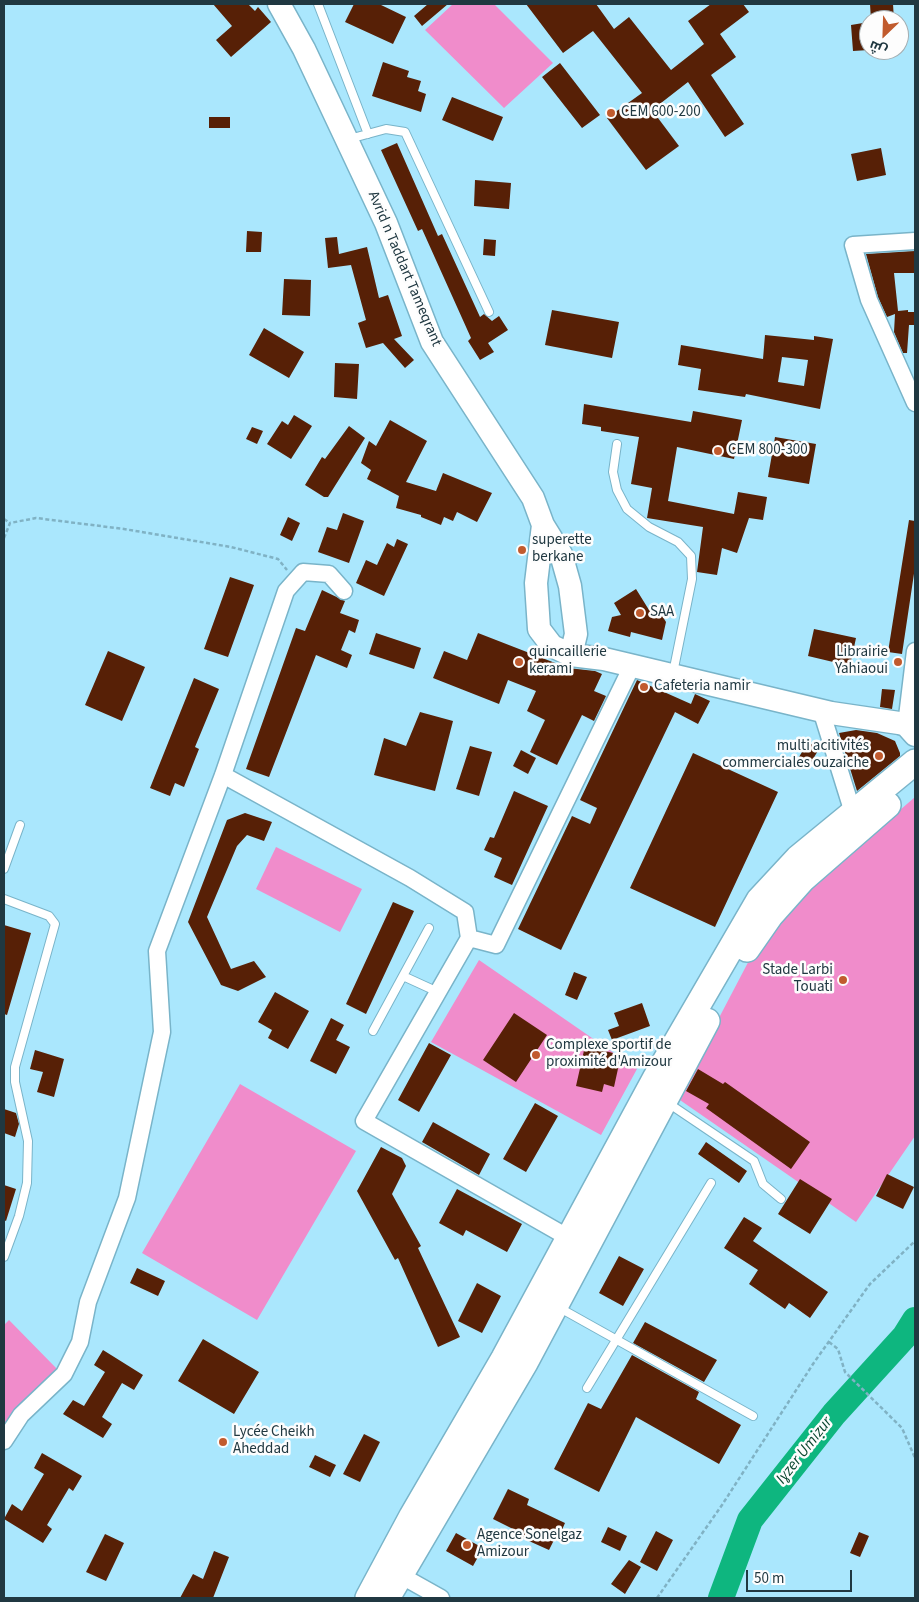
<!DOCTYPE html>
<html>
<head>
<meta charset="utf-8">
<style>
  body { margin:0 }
  #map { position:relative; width:919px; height:1602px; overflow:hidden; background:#aae7fd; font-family:"Source Sans 3",Cairo,sans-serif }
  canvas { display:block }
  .frame { position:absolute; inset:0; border:5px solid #203841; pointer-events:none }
  .north { position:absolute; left:859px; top:10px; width:50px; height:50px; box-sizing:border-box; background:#fdfdfd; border:1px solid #a5aeb2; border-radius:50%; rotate:204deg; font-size:14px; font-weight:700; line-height:20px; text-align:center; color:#203841 }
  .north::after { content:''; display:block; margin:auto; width:18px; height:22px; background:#c15b2e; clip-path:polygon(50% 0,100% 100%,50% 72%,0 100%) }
  .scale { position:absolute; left:746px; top:1570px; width:106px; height:22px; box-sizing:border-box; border:2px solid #203841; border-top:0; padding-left:6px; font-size:15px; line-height:18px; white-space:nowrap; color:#203841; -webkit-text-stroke:4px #fdfdfd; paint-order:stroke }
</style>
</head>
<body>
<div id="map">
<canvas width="919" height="1602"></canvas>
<div class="frame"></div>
<div class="north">ش</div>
<div class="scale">50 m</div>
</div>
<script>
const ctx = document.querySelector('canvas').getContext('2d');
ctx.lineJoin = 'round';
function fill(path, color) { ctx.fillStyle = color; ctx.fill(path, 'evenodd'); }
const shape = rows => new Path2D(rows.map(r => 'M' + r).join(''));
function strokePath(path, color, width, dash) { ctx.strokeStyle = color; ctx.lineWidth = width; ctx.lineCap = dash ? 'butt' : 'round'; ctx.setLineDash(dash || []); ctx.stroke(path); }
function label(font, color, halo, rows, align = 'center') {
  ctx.font = font + ' "Source Sans 3",sans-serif'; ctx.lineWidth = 5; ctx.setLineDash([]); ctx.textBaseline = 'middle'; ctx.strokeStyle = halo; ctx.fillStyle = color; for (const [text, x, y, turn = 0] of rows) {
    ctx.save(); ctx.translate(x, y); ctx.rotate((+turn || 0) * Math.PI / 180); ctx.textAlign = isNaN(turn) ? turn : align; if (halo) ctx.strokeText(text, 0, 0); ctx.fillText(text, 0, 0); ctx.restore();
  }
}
fill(shape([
  [453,4,494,4,553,63,504,108,425,30],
  [915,797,915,1136,856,1222,677,1098,754,951,792,904],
  [276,847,362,889,340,932,256,889],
  [479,960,637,1069,601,1135,431,1042],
  [240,1084,356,1151,257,1320,142,1253],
  [9,1320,58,1370,4,1427,4,1325]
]), '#f08ccb');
strokePath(shape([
  [721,1598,750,1520,834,1414,905,1336,915,1320]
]), '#0eb67f', 26);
fill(shape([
  [213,4,248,4,255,11,258,7,271,22,231,57,216,40,232,26],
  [354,4,379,4,406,17,393,44,345,22],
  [428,4,448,4,422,26,414,16],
  [526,4,596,4,614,29,629,17,671,70,704,44,688,21,711,4,743,4,749,12,720,34,736,57,711,75,744,124,725,137,688,82,652,110,679,146,646,170,607,118,642,93,593,31,563,53],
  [870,4,893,4,894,20,871,20],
  [869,22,869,50,853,51,851,25],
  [383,62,409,71,407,77,421,81,418,91,426,94,421,112,372,96],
  [560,63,600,115,582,128,542,77],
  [452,97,503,117,493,141,442,120],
  [209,117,230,117,230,128,209,128],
  [397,143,438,236,442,234,480,317,484,314,492,321,499,316,508,330,488,343,494,352,480,360,468,341,471,338,422,229,418,231,381,150],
  [881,148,886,175,857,181,851,154],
  [475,180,511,183,509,209,474,206],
  [247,231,262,232,261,252,246,252],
  [337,237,339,254,367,247,379,298,388,295,402,336,394,339,414,360,405,368,383,343,366,348,358,323,366,320,351,265,328,268,325,238],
  [484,239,496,240,495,256,483,255],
  [915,251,915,273,894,273,898,311,908,310,908,312,915,312,915,325,909,325,907,353,903,353,894,332,895,314,887,317,878,297,866,254],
  [284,279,311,280,310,316,282,315],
  [552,310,619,322,612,358,545,345],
  [264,328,304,352,289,378,249,355],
  [765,335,814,340,814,336,833,339,820,409,746,394,745,397,698,390,701,369,678,365,681,345,763,359],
  [782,357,808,360,804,386,778,382],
  [335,363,359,364,357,399,334,397],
  [584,404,691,422,693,411,742,420,734,459,677,447,668,501,734,514,738,492,767,497,763,520,749,518,737,553,722,548,717,575,697,572,703,527,647,518,652,488,631,484,639,437,601,431,601,427,582,424],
  [294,415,312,426,291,459,267,444,282,421,288,425],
  [390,420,427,441,406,482,436,491,443,473,492,493,477,522,457,512,453,521,444,517,441,525,421,517,421,515,396,508,399,496,367,479,371,470,361,463,369,441,376,446],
  [349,426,365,438,328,497,324,497,305,485,322,457,325,459],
  [252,427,263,431,257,444,246,439],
  [775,437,816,444,809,484,768,477],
  [343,513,364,521,349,563,318,552,327,527,337,530],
  [288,517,300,523,292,541,280,535],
  [909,520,915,521,915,567,902,654,888,652],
  [397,539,408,544,384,596,356,583,366,560,377,565,387,543,394,547],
  [230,577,254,585,228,657,204,649],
  [636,589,649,610,656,606,666,622,662,640,631,632,630,637,608,631,612,617,621,615,614,603],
  [322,590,345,601,340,613,359,620,355,633,349,630,341,650,352,655,347,668,316,655,269,777,246,769,296,628,305,631],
  [814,629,856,638,850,666,808,656],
  [376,633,421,648,414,669,369,654],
  [478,633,568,668,595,671,602,674,594,691,606,696,594,721,582,715,557,765,530,752,545,720,527,711,536,691,508,680,499,704,433,678,444,651,467,660],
  [108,651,145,667,122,721,85,705],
  [194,678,219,689,195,747,199,749,184,787,175,783,170,796,150,788],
  [637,680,691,704,695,694,710,701,698,724,675,712,561,950,518,929,572,816,590,824,597,808,580,800],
  [882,689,895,690,892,709,880,707],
  [420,712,453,721,435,791,374,775,384,738,406,746],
  [856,730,877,733,895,741,900,753,900,756,857,791,839,733],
  [808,742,819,749,810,764,799,757],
  [470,746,492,752,479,796,456,789],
  [521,750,536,758,528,774,513,766],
  [693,753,778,792,715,927,630,888],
  [514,791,548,806,512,885,494,877,502,858,484,850,490,837,494,838],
  [245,813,272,822,264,841,247,835,237,846,207,917,231,969,254,961,266,977,238,991,221,985,188,922,227,820],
  [393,902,414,911,366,1014,346,1004],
  [4,925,31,933,7,1015,4,1014],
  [574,972,587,977,577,1000,565,995],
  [275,992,309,1011,288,1049,268,1038,272,1030,258,1022],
  [642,1003,650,1026,612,1040,608,1030,619,1026,614,1013],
  [514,1013,547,1035,516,1082,483,1060],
  [331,1018,344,1025,336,1040,350,1047,336,1074,310,1061],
  [429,1043,451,1055,419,1112,398,1100],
  [585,1046,621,1055,614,1087,604,1084,602,1092,576,1086],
  [35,1050,64,1059,54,1097,37,1092,43,1072,30,1069],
  [698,1069,723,1084,725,1082,810,1142,791,1169,706,1108,709,1104,686,1091],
  [535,1103,558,1116,526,1172,503,1159],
  [4,1109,16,1113,19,1124,15,1137,4,1133],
  [433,1122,490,1154,479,1175,422,1142],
  [706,1142,747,1171,739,1183,698,1154],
  [381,1147,402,1158,406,1166,392,1194,421,1246,418,1248,460,1337,438,1347,398,1258,395,1260,357,1191],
  [887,1174,914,1187,903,1209,876,1196],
  [800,1179,832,1199,810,1234,778,1214],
  [4,1185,16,1189,6,1221,4,1220],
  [457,1189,522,1224,507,1252,466,1230,463,1236,439,1223],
  [744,1217,762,1228,753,1241,828,1292,810,1318,789,1303,785,1309,749,1284,758,1270,724,1248],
  [619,1256,644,1269,623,1306,599,1293],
  [137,1268,165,1281,158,1296,130,1283],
  [477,1283,501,1296,482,1333,458,1321],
  [645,1322,717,1360,704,1382,633,1343],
  [203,1339,259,1372,234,1414,178,1381],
  [103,1350,143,1375,134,1390,122,1383,102,1417,112,1424,103,1438,63,1414,73,1400,84,1406,105,1372,94,1365],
  [632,1355,699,1392,696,1399,741,1425,719,1464,636,1417,599,1492,554,1469,588,1403,601,1409],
  [364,1434,380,1442,360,1482,343,1474],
  [42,1453,82,1476,73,1491,69,1488,47,1525,52,1529,43,1543,4,1519,12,1504,22,1511,44,1474,34,1468],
  [315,1455,336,1465,330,1477,309,1467],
  [508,1489,529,1499,527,1505,565,1523,557,1541,554,1540,549,1550,520,1537,521,1533,493,1519],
  [608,1527,627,1536,620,1551,601,1542],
  [656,1531,673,1540,657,1571,640,1562],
  [859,1532,869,1536,860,1557,850,1553],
  [456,1533,483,1548,473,1566,446,1551],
  [105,1534,124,1543,106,1581,86,1572],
  [214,1551,229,1557,213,1598,180,1598,193,1574,203,1579],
  [629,1560,641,1567,625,1594,611,1584]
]), '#572006');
const service = shape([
  [318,4,368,134],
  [349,139,386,129,405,132,489,312],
  [617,444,613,472,617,490,627,509,649,527,678,542,691,556,692,579,673,673],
  [4,869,20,825],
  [4,899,49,916,55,924,15,1067,15,1082,28,1141,27,1183,19,1216,4,1257],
  [403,976,438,992],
  [373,1031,429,928],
  [668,1103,754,1161,763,1184,781,1199],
  [558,1307,753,1416],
  [587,1388,711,1183]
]);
const minor = shape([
  [915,241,853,245,869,300,915,403],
  [821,710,853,813],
  [906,725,915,651],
  [223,775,410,878,465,912,469,938,364,1121,569,1238],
  [469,938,496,945,632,666],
  [4,1441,21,1415,64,1374,80,1342,88,1302,127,1198,162,1032,157,951,223,775,286,591,303,572,329,574,344,591],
  [400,1575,441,1598]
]);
const secondary = shape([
  [279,4,304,49,386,223,432,342,533,498,543,525,561,554,570,586,576,634,571,655],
  [543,525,536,583,539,629,552,646,571,655,604,659,831,713,899,723,906,725,915,735]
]);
const primary = shape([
  [747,949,770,916,803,879,888,805],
  [368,1598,412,1516,504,1358,656,1077,759,900,798,858,915,762],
  [387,1598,525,1363,707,1021]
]);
strokePath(service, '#79b4c9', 10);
strokePath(minor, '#79b4c9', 19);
strokePath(secondary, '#79b4c9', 25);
strokePath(primary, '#79b4c9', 28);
strokePath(shape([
  [4,519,10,523],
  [4,538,10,523,36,518,124,529,231,547,278,559,287,570],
  [829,1342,838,1349,845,1372,902,1428,915,1458],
  [657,1598,722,1505,813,1364,847,1316,870,1284,915,1241]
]), '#80b2c4', 2.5, [4, 2.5]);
strokePath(service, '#fff', 8);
strokePath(minor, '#fff', 16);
strokePath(secondary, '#fff', 22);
strokePath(primary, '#fff', 25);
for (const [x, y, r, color] of [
  [611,113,5,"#c15b2e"],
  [718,451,5,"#c15b2e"],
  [522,550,5,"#c15b2e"],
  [640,613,5,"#c15b2e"],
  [519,662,5,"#c15b2e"],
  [898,662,5,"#c15b2e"],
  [644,687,5,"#c15b2e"],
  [879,756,5,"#c15b2e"],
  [843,980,5,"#c15b2e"],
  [536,1055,5,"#c15b2e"],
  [223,1442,5,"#c15b2e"],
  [467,1545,5,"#c15b2e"]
]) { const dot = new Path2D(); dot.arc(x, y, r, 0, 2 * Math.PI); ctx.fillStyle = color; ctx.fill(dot); strokePath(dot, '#fdfdfd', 2); }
label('15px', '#203841', '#fdfdfd', [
  ["CEM 600-200",621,113],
  ["CEM 800-300",728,451],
  ["superette",532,541],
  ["berkane",532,558],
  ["SAA",650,613],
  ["quincaillerie",529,653],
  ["kerami",529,670],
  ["Librairie",888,653,"right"],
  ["Yahiaoui",888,670,"right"],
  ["Cafeteria namir",654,687],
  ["multi acitivités",869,747,"right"],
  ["commerciales ouzaiche",869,764,"right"],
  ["Stade Larbi",833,971,"right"],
  ["Touati",833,988,"right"],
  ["Complexe sportif de",546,1046],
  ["proximité d'Amizour",546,1063],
  ["Lycée Cheikh",233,1433],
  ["Aheddad",233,1450],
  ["Agence Sonelgaz",477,1536],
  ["Amizour",477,1553]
], 'left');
label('15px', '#203841', '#fdfdfd', [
  ["Avrid n Taddart Tameqrant",404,269,67]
]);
label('italic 16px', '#0a462f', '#fdfdfd', [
  ["Iɣzer Umiẓur",805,1451,-52]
]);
</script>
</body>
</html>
